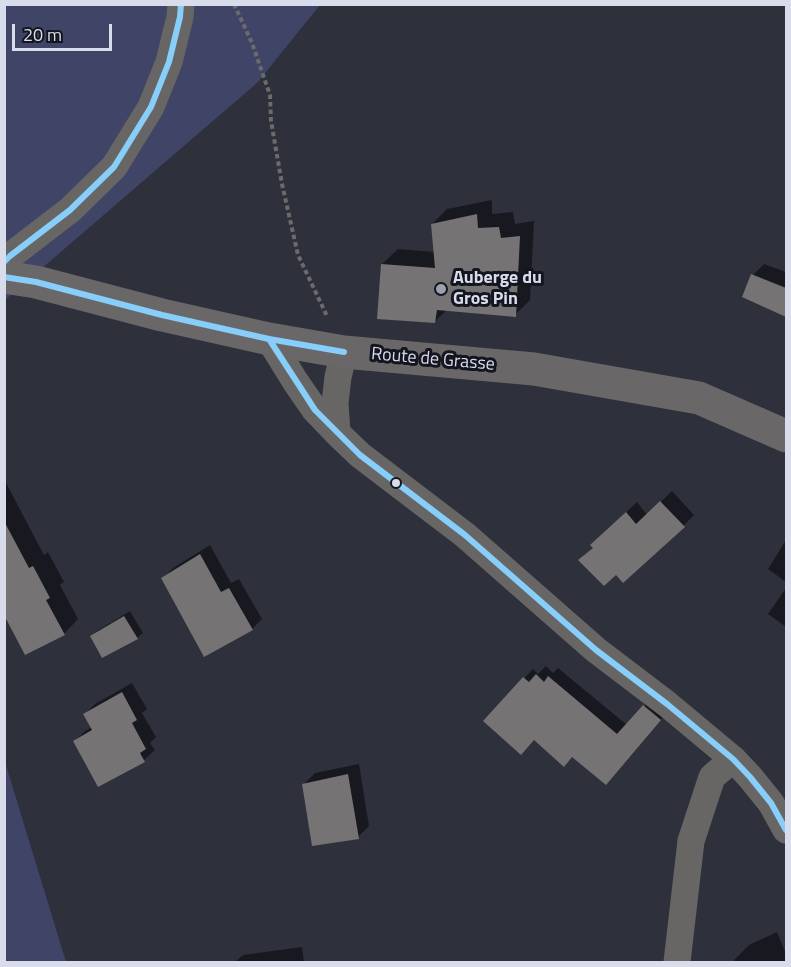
<!DOCTYPE html>
<html>
<head>
<meta charset="utf-8">
<style>
  body { margin:0 }
  #map { position:relative; width:791px; height:967px; overflow:hidden; background:#2e303c; font-family:"Titillium Web",sans-serif }
  canvas { display:block }
  .frame { position:absolute; inset:0; border:6px solid #d9dceb; pointer-events:none }
  .scale { position:absolute; left:12px; top:24px; width:100px; height:27px; box-sizing:border-box; border:3px solid #d9dceb; border-top:0; padding-left:8px; font-size:18px; line-height:21px; white-space:nowrap; color:#d9dceb; -webkit-text-stroke:4px #13151f; paint-order:stroke }
</style>
</head>
<body>
<div id="map">
<canvas width="791" height="967"></canvas>
<div class="frame"></div>
<div class="scale">20 m</div>
</div>
<script>
const ctx = document.querySelector('canvas').getContext('2d');
ctx.lineJoin = 'round';
function fill(path, color) { ctx.fillStyle = color; ctx.fill(path, 'evenodd'); }
const shape = rows => new Path2D(rows.map(r => 'M' + r).join(''));
function strokePath(path, color, width, dash) { ctx.strokeStyle = color; ctx.lineWidth = width; ctx.lineCap = dash ? 'butt' : 'round'; ctx.setLineDash(dash || []); ctx.stroke(path); }
function label(font, color, halo, rows, align = 'center') {
  ctx.font = font + ' "Titillium Web",sans-serif'; ctx.lineWidth = 6; ctx.setLineDash([]); ctx.textBaseline = 'middle'; ctx.strokeStyle = halo; ctx.fillStyle = color; for (const [text, x, y, turn = 0] of rows) {
    ctx.save(); ctx.translate(x, y); ctx.rotate((+turn || 0) * Math.PI / 180); ctx.textAlign = isNaN(turn) ? turn : align; if (halo) ctx.strokeText(text, 0, 0); ctx.fillText(text, 0, 0); ctx.restore();
  }
}
fill(shape([
  [5,5,320,5,257,83,5,300],
  [4,762,5,762,66,962,5,962]
]), '#404467');
fill(shape([
  [492,200,492,214,513,212,515,224,534,221,530,300,515,315,447,310,434,322,382,264,398,249,435,252,432,224,447,209],
  [764,264,786,272,786,315,744,297,753,275],
  [4,479,44,555,48,552,64,582,60,585,78,619,64,634,4,612],
  [672,491,694,515,683,526,594,547,603,534,637,502,647,515],
  [786,540,786,582,768,569],
  [210,545,231,583,239,579,262,619,252,629,163,578,173,568],
  [786,588,786,627,768,614],
  [130,611,143,633,137,638,92,636,97,631],
  [546,666,553,673,558,668,627,725,653,697,669,710,615,774,535,739,485,720,533,669,538,674],
  [132,683,147,709,142,713,156,737,150,743,155,750,144,760,99,785,74,742,85,731,92,727,85,714,95,704],
  [359,764,369,826,358,837,304,784,315,773],
  [777,932,786,954,786,962,735,962,734,960,749,945],
  [302,947,304,962,235,962,243,955]
]), '#0007');
fill(shape([
  [477,214,478,228,499,227,501,238,520,236,516,317,437,310,435,323,377,319,381,264,435,268,431,224],
  [751,274,786,288,786,317,742,297],
  [660,501,685,527,623,583,616,575,604,586,578,560,593,548,590,545,626,512,636,524],
  [4,521,29,568,33,566,50,598,46,600,65,635,25,655,4,615],
  [200,554,221,592,229,588,253,630,204,657,161,578],
  [124,616,138,639,102,658,90,636],
  [536,674,544,682,548,676,617,734,643,705,661,720,606,785,572,757,564,767,534,740,521,755,483,721,523,677,529,682],
  [122,692,137,720,132,723,146,749,140,753,145,762,98,787,73,741,92,730,83,714],
  [348,774,359,839,312,846,302,784]
]), '#767374');
strokePath(shape([
  [234,4,252,43,270,95,271,121,282,184,298,255,327,316]
]), '#6b6a6c', 4, [4.5, 3]);
strokePath(shape([
  [4,263,10,256,70,210,114,167,151,107,169,62,180,17,181,4],
  [269,339,295,381,315,410,337,433,360,455,465,535,596,650,667,704,733,759,750,777,771,803,786,830],
  [337,433,335,403,338,377,344,352],
  [677,962,691,841,712,777,733,759]
]), '#686664', 27);
strokePath(shape([
  [4,277,36,282,162,315,269,339,344,352,534,369,699,398,786,436]
]), '#6a6768', 33);
strokePath(shape([
  [4,262,10,256,70,210,114,167,151,107,169,62,180,17,181,4],
  [4,277,36,282,162,315,269,339,344,352],
  [269,339,315,410,360,455,465,535,596,650,667,704,733,759,750,777,771,803,786,830]
]), '#87cefa', 6);
for (const [x, y, r, color] of [
  [441,289,6,"#9da0ae"],
  [396,483,5,"#d9dceb"]
]) { const dot = new Path2D(); dot.arc(x, y, r, 0, 2 * Math.PI); ctx.fillStyle = color; ctx.fill(dot); strokePath(dot, '#13151f', 2); }
label('bold 18px', '#d9dceb', '#13151f', [
  ["Auberge du",453,279],
  ["Gros Pin",453,300]
], 'left');
label('18px', '#d9dceb', '#13151f', [
  ["Route de Grasse",433,360,5]
]);
</script>
</body>
</html>
